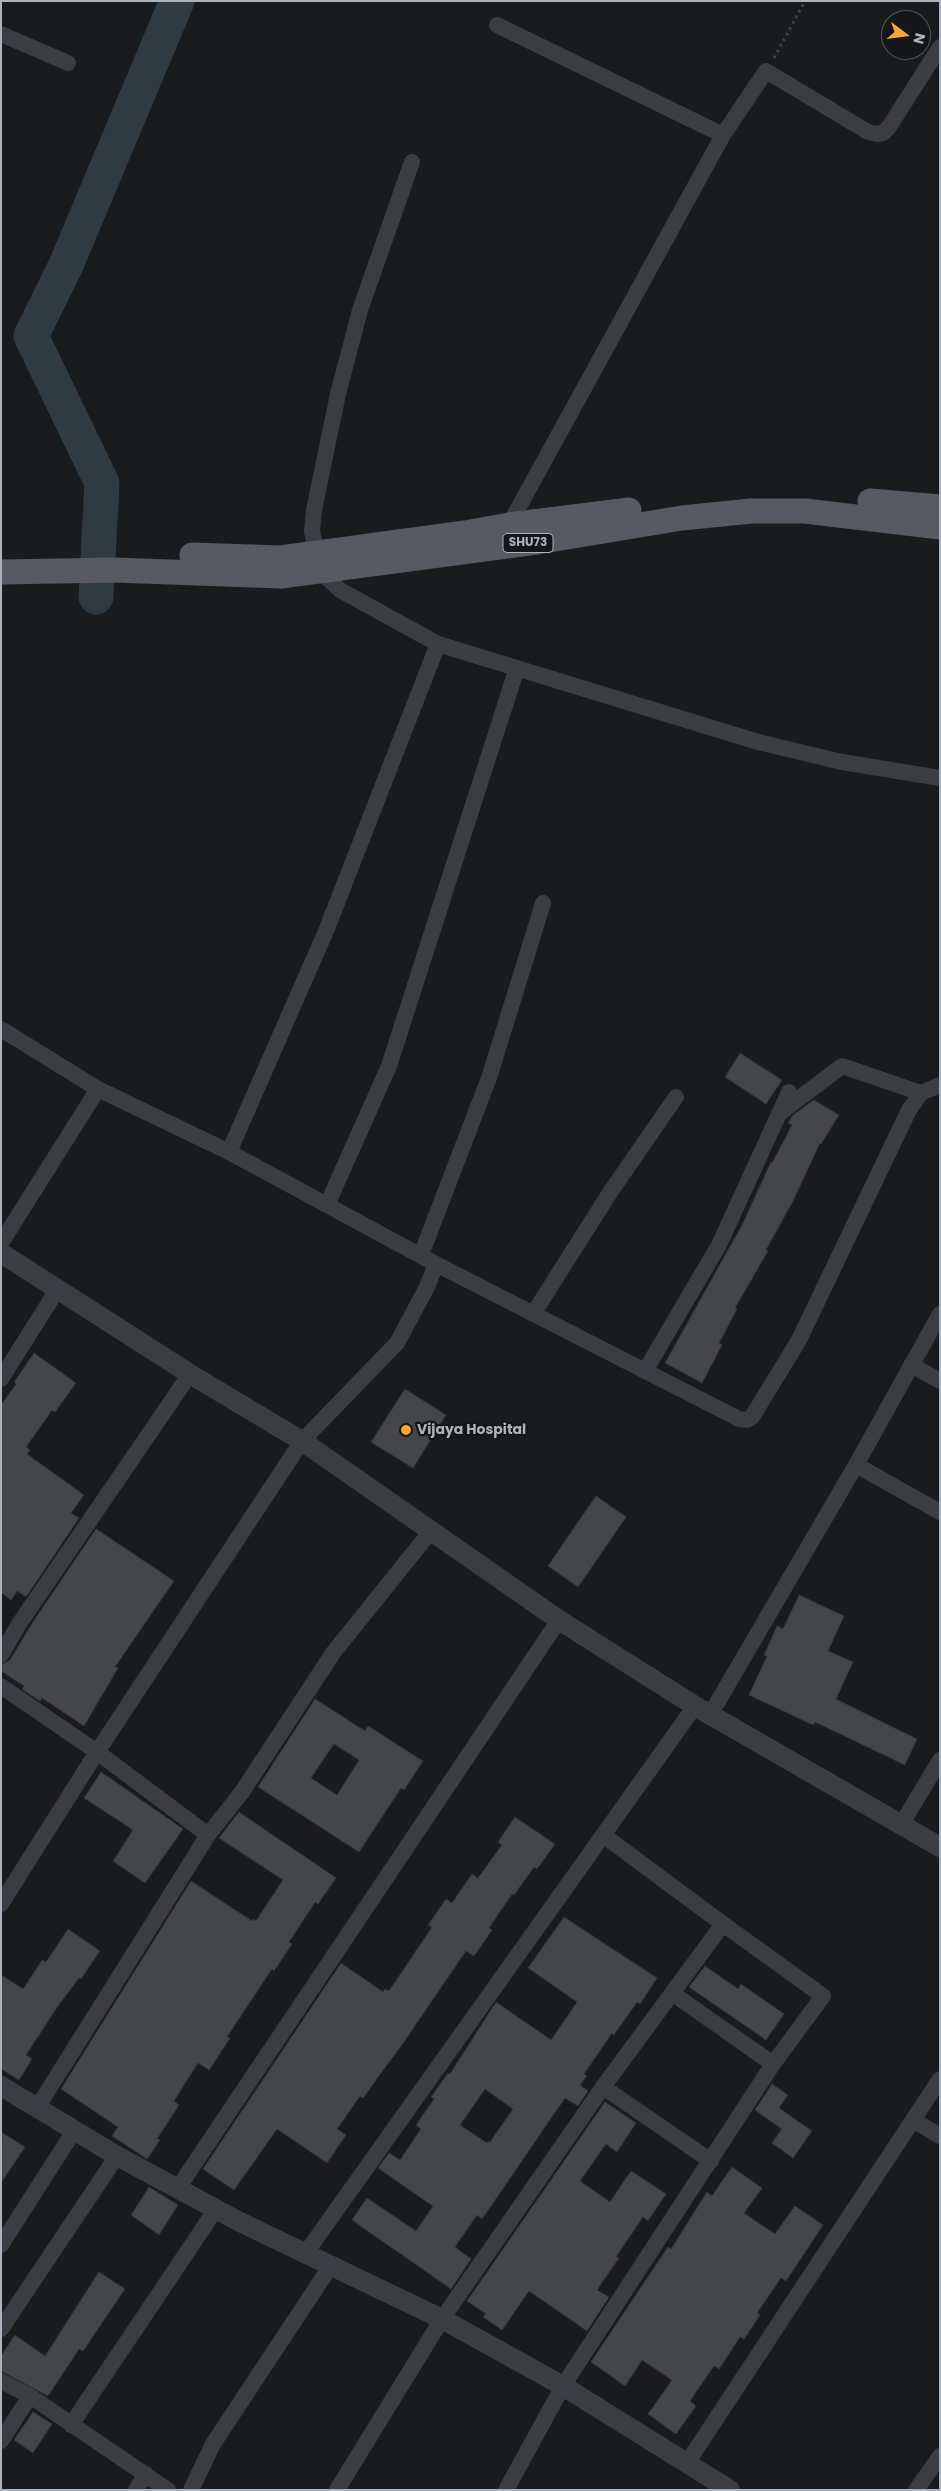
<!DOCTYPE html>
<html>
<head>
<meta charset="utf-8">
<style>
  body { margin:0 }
  #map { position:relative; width:941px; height:2491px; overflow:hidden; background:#1a1b1d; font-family:Poppins,sans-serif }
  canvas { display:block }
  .frame { position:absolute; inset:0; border:2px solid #adb3bd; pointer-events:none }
  .north { position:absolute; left:881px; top:10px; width:50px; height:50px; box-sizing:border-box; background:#151618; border:1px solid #52555a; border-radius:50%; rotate:105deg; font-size:14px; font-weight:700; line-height:20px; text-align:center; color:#adb3bd }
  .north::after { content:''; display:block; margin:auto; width:18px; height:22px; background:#f8a538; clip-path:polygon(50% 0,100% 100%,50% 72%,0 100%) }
</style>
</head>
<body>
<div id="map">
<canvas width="941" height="2491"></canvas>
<div class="frame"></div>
<div class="north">N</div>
</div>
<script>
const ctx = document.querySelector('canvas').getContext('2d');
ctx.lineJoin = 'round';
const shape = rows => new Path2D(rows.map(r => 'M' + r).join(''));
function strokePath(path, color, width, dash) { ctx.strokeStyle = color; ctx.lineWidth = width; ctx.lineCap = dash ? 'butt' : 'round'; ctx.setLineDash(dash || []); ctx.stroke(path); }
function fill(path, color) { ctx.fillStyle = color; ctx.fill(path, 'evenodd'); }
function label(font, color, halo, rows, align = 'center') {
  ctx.font = font + ' Poppins,sans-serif'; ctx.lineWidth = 4.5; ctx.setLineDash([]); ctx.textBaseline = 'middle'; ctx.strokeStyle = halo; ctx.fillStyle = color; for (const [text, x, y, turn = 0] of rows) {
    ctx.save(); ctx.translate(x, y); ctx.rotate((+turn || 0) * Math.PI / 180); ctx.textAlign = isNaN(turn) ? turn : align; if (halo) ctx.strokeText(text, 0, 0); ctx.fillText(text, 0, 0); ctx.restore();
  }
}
strokePath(shape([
  [96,597,102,483,31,336,66,265,177,1]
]), '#2f3b42', 35);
const building = shape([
  [740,1053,782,1080,766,1104,725,1077,740,1053],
  [814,1100,839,1115,821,1144,820,1143,793,1201,766,1250,768,1251,735,1308,737,1309,719,1343,722,1345,702,1383,665,1363,742,1225,771,1162,772,1163,792,1125,788,1123,793,1115,814,1100],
  [34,1353,76,1383,55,1412,52,1410,26,1447,30,1450,27,1454,84,1495,71,1513,79,1518,26,1597,17,1591,11,1600,1,1592,1,1405,16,1384,14,1382,34,1353],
  [405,1389,446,1415,413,1468,371,1442,405,1389],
  [596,1496,626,1517,578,1587,548,1566,596,1496],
  [96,1529,174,1581,115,1667,118,1668,84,1726,42,1698,40,1701,22,1689,24,1686,1,1671,1,1665,10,1660,33,1622,96,1529],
  [799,1595,844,1616,828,1651,853,1662,836,1699,917,1739,905,1765,815,1722,813,1725,749,1695,767,1656,764,1655,777,1626,783,1629,799,1595],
  [315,1699,365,1731,368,1726,423,1761,404,1790,401,1788,359,1852,258,1787,315,1699],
  [334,1744,359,1760,337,1795,311,1778,334,1744],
  [101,1772,183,1829,145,1883,113,1861,133,1830,84,1798,101,1772],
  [239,1812,336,1878,318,1904,315,1902,289,1942,292,1944,274,1971,272,1969,227,2037,230,2038,209,2070,198,2063,174,2101,179,2105,157,2139,160,2140,147,2159,112,2136,118,2127,61,2089,191,1881,252,1921,253,1919,256,1921,283,1880,219,1838,239,1812],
  [515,1817,555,1844,537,1869,534,1867,514,1895,512,1894,489,1928,492,1930,474,1956,466,1951,406,2039,363,2098,360,2096,337,2129,346,2135,327,2163,277,2129,234,2190,203,2169,341,1963,383,1992,385,1989,389,1991,432,1927,428,1925,446,1899,452,1903,472,1874,478,1878,502,1845,498,1842,515,1817],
  [564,1917,657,1978,640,2004,637,2002,614,2035,612,2033,584,2074,587,2076,580,2085,588,2091,578,2106,565,2098,482,2219,477,2215,455,2247,471,2259,451,2289,352,2220,367,2198,416,2231,433,2206,378,2168,389,2153,400,2160,421,2129,416,2125,434,2099,431,2097,448,2073,450,2074,496,2002,551,2040,577,2002,528,1968,564,1917],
  [485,2089,513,2109,490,2142,488,2141,487,2143,460,2125,485,2089],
  [68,1929,100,1951,81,1979,79,1978,58,2006,26,2055,32,2059,19,2080,1,2069,1,1975,23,1989,42,1960,46,1962,68,1929],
  [705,1966,738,1989,741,1984,784,2014,766,2040,689,1987,705,1966],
  [772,2084,788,2095,779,2108,812,2131,793,2158,772,2143,782,2129,755,2110,772,2084],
  [605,2102,636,2123,617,2152,606,2144,580,2181,610,2202,631,2171,666,2194,648,2221,643,2217,616,2257,619,2258,597,2290,609,2297,587,2331,529,2291,502,2330,483,2317,486,2314,467,2301,605,2102],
  [1,2132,25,2147,1,2183,1,2132],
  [732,2167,762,2188,744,2213,775,2234,795,2206,823,2225,786,2281,781,2278,757,2313,760,2315,744,2339,740,2337,719,2369,714,2366,690,2401,696,2406,676,2434,648,2414,672,2380,642,2360,625,2386,591,2362,668,2247,671,2249,707,2192,712,2196,732,2167],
  [149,2187,178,2205,159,2235,131,2215,149,2187],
  [99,2272,125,2289,83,2351,79,2349,48,2396,1,2371,1,2356,15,2335,45,2356,99,2272],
  [33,2412,52,2424,33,2453,14,2440,33,2412]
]);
fill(building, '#44464a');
strokePath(building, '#343539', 1);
strokePath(shape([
  [774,58,805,1]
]), '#414449', 3, [2.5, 4]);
strokePath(shape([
  [497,25,723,135],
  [1,34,68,63],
  [412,162,360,310,338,394,314,510,312,531,320,571,340,590,438,644,758,742,842,762,940,778],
  [509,525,723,135,766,71,868,132,877,134,883,133,889,127,940,47],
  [1,1029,98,1089],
  [781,1112,842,1066,921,1093],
  [229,1152,326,931,438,644],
  [327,1205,389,1066,517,668],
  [1,1243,98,1089,229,1152,436,1264,739,1419,747,1420,752,1417,799,1340,909,1110,921,1093,940,1085],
  [421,1255,489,1078,543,903],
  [533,1314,611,1191,676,1097],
  [911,1365,940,1381],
  [645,1371,719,1245,789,1092],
  [1,1379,57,1290],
  [856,1465,940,1512],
  [1,1655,19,1624,190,1374],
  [1,1686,97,1752,302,1441,397,1343,427,1287,436,1264],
  [710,1715,856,1465,940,1314],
  [901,1825,940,1760],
  [603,1835,723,1924],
  [1,1904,97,1752,208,1835],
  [672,1993,773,2064],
  [603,2087,711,2161],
  [37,2108,208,1835,242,1792,333,1653,431,1531],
  [913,2120,940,2136],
  [178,2188,559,1620],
  [1,2245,74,2131],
  [305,2254,695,1706],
  [1,2329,117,2156],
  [1,2381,30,2396,168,2490],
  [71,2425,216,2209],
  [1,2441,30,2396],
  [687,2463,940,2079],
  [136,2490,146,2474],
  [191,2490,213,2444,330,2267],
  [337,2490,442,2319,603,2087,723,1924,823,1996,773,2064,563,2386,506,2490],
  [916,2490,940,2456]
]), '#3b3d42', 16);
strokePath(shape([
  [1,1253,190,1374,302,1441,559,1620,695,1706,940,1847],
  [1,2086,117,2156,240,2222,442,2319,563,2386,730,2490]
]), '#3b3d42', 20);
strokePath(shape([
  [870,501,940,507],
  [192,555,281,558,465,533,509,525,629,510],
  [1,572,114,570,281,576,537,542,682,518,751,511,805,511,940,527]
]), '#575a61', 25);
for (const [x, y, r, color] of [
  [406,1430,6,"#f8a538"]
]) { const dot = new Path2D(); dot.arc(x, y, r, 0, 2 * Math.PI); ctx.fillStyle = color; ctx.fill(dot); strokePath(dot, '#151618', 2); }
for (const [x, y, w] of [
  [528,543,50]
]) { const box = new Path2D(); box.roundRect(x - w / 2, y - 9.5, w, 19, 4); ctx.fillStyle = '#151618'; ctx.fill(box); strokePath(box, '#adb3bd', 1); }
label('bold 12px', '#adb3bd', null, [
  ["SHU73",528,543]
]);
label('bold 14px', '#adb3bd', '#151618', [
  ["Vijaya Hospital",417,1430]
], 'left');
</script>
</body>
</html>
